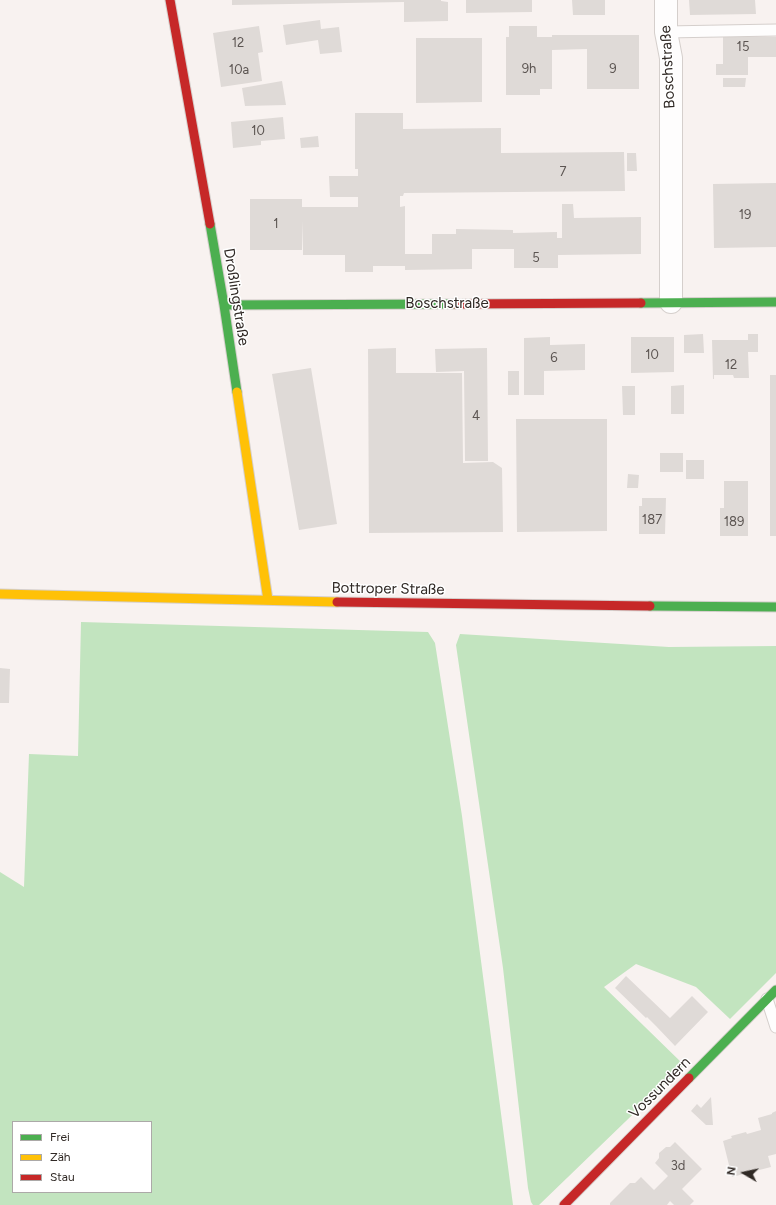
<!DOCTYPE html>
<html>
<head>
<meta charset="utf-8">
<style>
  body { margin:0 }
  #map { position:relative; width:776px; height:1205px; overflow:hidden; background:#f8f2f0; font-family:Figtree,sans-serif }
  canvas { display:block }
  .legend { position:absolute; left:12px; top:1121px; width:140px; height:72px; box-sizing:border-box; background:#fff; border:1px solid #aca9a8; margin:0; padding:5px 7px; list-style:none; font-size:12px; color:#302925 }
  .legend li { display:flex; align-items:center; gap:8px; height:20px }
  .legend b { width:20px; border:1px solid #aca9a8 }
  .north { position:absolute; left:724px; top:1153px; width:40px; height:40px; -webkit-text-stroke:3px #fff; paint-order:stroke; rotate:279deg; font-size:11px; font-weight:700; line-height:16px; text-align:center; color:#302925 }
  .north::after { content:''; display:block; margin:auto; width:14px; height:18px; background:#302925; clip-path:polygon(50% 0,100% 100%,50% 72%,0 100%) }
</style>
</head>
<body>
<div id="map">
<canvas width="776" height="1205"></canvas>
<ul class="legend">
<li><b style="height:5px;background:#4caf50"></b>Frei</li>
<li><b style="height:5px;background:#ffc107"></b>Zäh</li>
<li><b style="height:5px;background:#c62828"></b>Stau</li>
</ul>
<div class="north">N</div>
</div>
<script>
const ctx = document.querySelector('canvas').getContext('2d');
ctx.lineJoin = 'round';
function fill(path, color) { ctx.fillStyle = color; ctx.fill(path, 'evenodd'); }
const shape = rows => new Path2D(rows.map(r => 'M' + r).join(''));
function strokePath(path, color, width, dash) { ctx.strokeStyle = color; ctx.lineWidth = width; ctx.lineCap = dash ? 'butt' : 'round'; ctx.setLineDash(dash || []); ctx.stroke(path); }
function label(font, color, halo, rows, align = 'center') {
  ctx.font = font + ' Figtree,sans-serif'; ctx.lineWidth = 3; ctx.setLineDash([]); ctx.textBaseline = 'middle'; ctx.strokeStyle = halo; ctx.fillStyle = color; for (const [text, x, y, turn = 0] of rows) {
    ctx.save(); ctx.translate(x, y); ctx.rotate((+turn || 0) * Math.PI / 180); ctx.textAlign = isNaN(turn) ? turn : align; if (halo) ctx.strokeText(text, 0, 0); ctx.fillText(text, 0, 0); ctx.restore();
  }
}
fill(shape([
  [81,622,428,632,435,643,462,816,513,1205,0,1205,0,872,24,887,29,754,78,756],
  [13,1122,151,1122,151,1192,13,1192],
  [460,634,669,647,776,646,776,973,730,1019,696,987,636,964,604,987,684,1065,539,1205,533,1205,531,1202,528,1188,503,968,456,645]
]), '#c2e4bf');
fill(shape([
  [232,0,441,0,441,1,448,2,448,21,404,22,404,2,232,5],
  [466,0,532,0,532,12,466,13],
  [572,0,605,0,605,15,573,15],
  [689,0,755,0,756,14,690,15],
  [320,20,321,29,339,27,342,52,320,54,318,40,286,45,283,25],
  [259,26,263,52,258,53,262,81,221,87,213,33],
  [509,26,537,26,537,37,552,37,552,35,639,35,639,89,587,89,587,49,552,50,552,89,540,89,540,95,506,95,506,37,509,37],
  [723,37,776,37,776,57,748,57,748,75,716,75,716,64,723,64],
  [416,38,482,38,482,102,416,103],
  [723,78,746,78,745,87,723,87],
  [282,81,286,105,245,106,242,88],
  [355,113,403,113,403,129,501,128,501,153,624,152,625,191,404,193,403,196,400,196,400,207,405,206,405,254,432,254,432,234,456,234,456,229,513,230,513,233,557,232,557,238,562,238,562,204,573,204,574,218,641,217,641,254,558,255,558,268,514,268,514,249,472,249,472,269,405,270,405,266,373,266,373,272,345,272,345,255,303,255,303,221,302,250,250,250,250,199,302,199,302,207,358,207,358,197,330,197,329,176,358,176,358,169,355,169],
  [283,117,285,139,261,141,261,145,233,148,231,122],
  [318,136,319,147,301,148,300,138],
  [627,153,636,153,637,171,627,171],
  [776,183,776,247,714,248,713,184],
  [703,334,704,353,684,353,684,335],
  [748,334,758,334,758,352,748,352,749,378,734,378,733,375,714,375,714,379,713,379,712,340,748,340],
  [550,337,550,345,585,344,585,370,544,371,544,395,524,395,524,338],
  [631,337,674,337,674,372,631,373],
  [396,348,396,373,462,373,463,463,493,462,502,468,503,532,369,533,368,349],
  [487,348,488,461,465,461,464,371,436,372,435,349],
  [311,368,337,524,299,530,272,374],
  [508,371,519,371,519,395,508,395],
  [770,375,776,375,776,536,770,536],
  [684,385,684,414,671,414,671,386],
  [622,386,635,386,635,415,623,415],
  [516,419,607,419,607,531,517,532],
  [660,453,683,453,683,472,660,472],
  [686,460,704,460,704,479,686,479],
  [628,474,639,475,638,488,627,488],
  [724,481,748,481,748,536,720,536,720,508,724,508],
  [642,498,666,498,665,534,639,534,639,506,642,506],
  [0,668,10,669,9,703,0,703],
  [626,976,670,1018,692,996,708,1012,675,1046,656,1026,647,1017,646,1018,615,988],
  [711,1097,713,1125,706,1125,691,1111,697,1104,701,1108],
  [776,1111,776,1154,768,1156,771,1167,732,1177,723,1141,732,1138,731,1136,746,1132,747,1134,761,1130,758,1118,772,1114,772,1113],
  [675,1142,702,1169,682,1189,694,1201,690,1205,674,1205,670,1201,667,1205,610,1205,610,1203,630,1183,635,1183,641,1177,654,1190,668,1176,655,1163,659,1158,659,1153,666,1147,670,1147]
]), '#dfdad7');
const lane = shape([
  [666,32,776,30],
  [767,999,776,1027]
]);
const street = shape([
  [666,0,666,32,671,58,671,302]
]);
const fast = shape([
  [210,224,224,305,237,392],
  [641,303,776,302],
  [224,305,455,304],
  [650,606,776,607],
  [689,1078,776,990]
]);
const slow = shape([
  [237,392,268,600],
  [0,594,337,602]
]);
const jam = shape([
  [170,0,210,224],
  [455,304,641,303],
  [337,602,650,606],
  [564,1205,689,1078]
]);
strokePath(lane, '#d5cfcc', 13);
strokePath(street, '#d5cfcc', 24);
strokePath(fast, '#d5cfcc', 11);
strokePath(slow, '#d5cfcc', 11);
strokePath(jam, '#d5cfcc', 11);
strokePath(lane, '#fefdfd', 11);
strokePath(street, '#fefdfd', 22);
strokePath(fast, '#4caf50', 9);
strokePath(slow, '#ffc107', 9);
strokePath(jam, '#c62828', 9);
label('13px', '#5c5552', null, [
  ["12",238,43],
  ["15",743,47],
  ["9h",529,69],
  ["9",613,69],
  ["10a",239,70],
  ["10",258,131],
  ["7",563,172],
  ["19",745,215],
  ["1",276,224],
  ["5",536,258],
  ["10",652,355],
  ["6",554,358],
  ["12",731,365],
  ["4",476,416],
  ["187",652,520],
  ["189",734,522],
  ["3d",678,1166]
]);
label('15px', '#302925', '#fff', [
  ["Boschstraße",668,67,-93],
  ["Droßlingstraße",236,297,81],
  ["Boschstraße",447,304],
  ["Bottroper Straße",388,589,1],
  ["Vossundern",660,1088,-45]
]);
</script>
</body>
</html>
